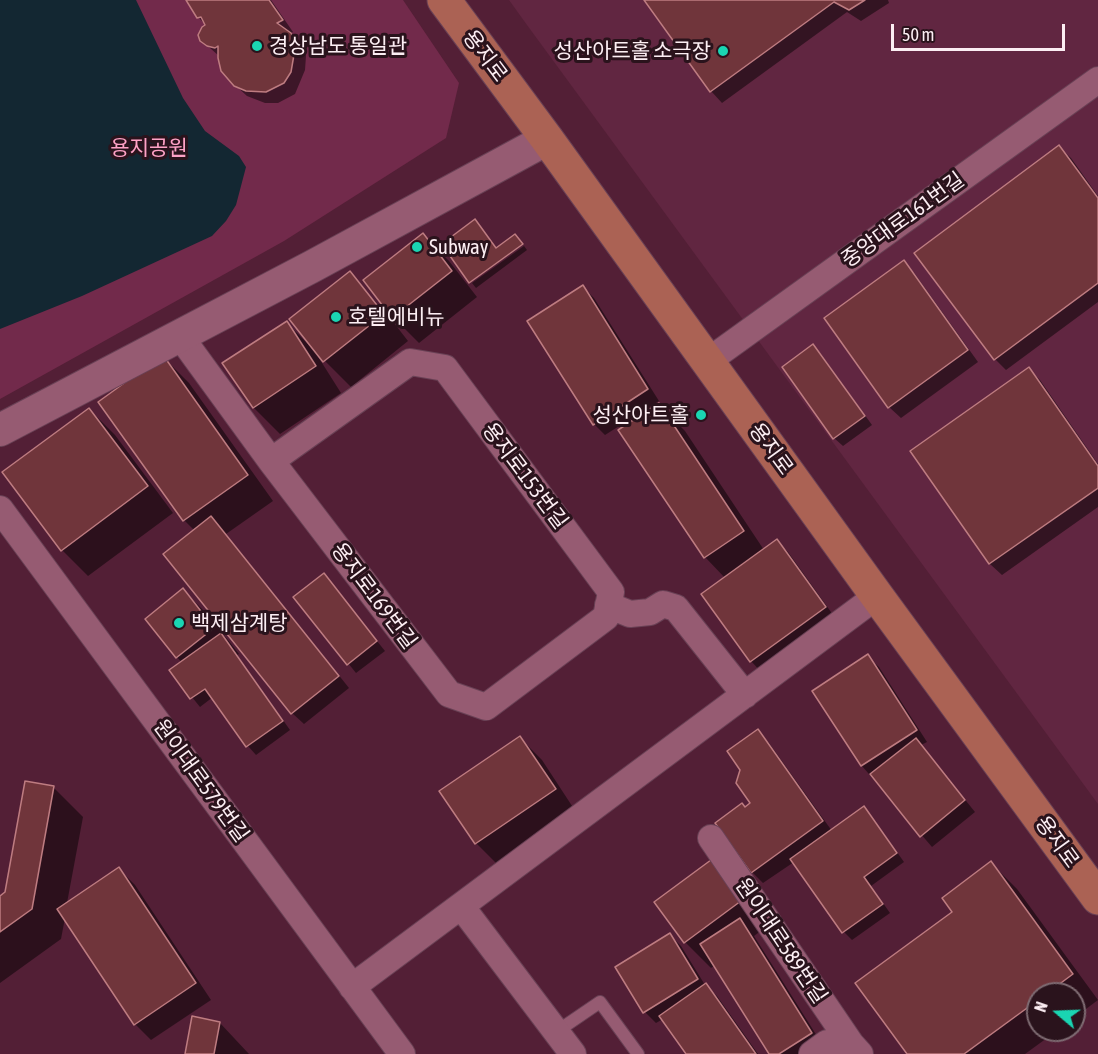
<!DOCTYPE html>
<html>
<head>
<meta charset="utf-8">
<style>
  body { margin:0 }
  #map { position:relative; width:1098px; height:1054px; overflow:hidden; background:#531f36; font-family:"Asap Condensed",sans-serif }
  canvas { display:block }
  .north { position:absolute; left:1026px; top:982px; width:60px; height:60px; box-sizing:border-box; background:#2a131c; border:2px solid #7e6b72; border-radius:50%; rotate:289deg; font-size:16px; font-weight:700; line-height:24px; text-align:center; color:#fceef3 }
  .north::after { content:''; display:block; margin:auto; width:21px; height:27px; background:#1ad5b2; clip-path:polygon(50% 0,100% 100%,50% 72%,0 100%) }
  .scale { position:absolute; left:891px; top:24px; width:174px; height:27px; box-sizing:border-box; border:3px solid #fceef3; border-top:0; padding-left:8px; font-size:18px; line-height:21px; white-space:nowrap; color:#fceef3; -webkit-text-stroke:4px #2a131c; paint-order:stroke }
</style>
</head>
<body>
<div id="map">
<canvas width="1098" height="1054"></canvas>
<div class="north">N</div>
<div class="scale">50 m</div>
</div>
<script>
const ctx = document.querySelector('canvas').getContext('2d');
ctx.lineJoin = 'round';
function fill(path, color) { ctx.fillStyle = color; ctx.fill(path, 'evenodd'); }
const shape = rows => new Path2D(rows.map(r => 'M' + r).join(''));
function strokePath(path, color, width, dash) { ctx.strokeStyle = color; ctx.lineWidth = width; ctx.lineCap = dash ? 'butt' : 'round'; ctx.setLineDash(dash || []); ctx.stroke(path); }
function label(font, color, halo, rows, align = 'center') {
  ctx.font = font + ' "Asap Condensed","Noto Sans KR",sans-serif'; ctx.lineWidth = 6; ctx.setLineDash([]); ctx.textBaseline = 'middle'; ctx.strokeStyle = halo; ctx.fillStyle = color; for (const [text, x, y, turn = 0] of rows) {
    ctx.save(); ctx.translate(x, y); ctx.rotate((+turn || 0) * Math.PI / 180); ctx.textAlign = isNaN(turn) ? turn : align; if (halo) ctx.strokeText(text, 0, 0); ctx.fillText(text, 0, 0); ctx.restore();
  }
}
fill(shape([
  [509,0,1098,0,1098,804,527,25]
]), '#612641');
fill(shape([
  [0,0,403,0,459,83,446,138,284,241,0,399]
]), '#722a4b');
fill(shape([
  [0,0,136,0,183,98,205,131,239,156,246,167,236,205,226,221,212,236,82,296,0,329]
]), '#132732');
fill(shape([
  [187,0,271,0,293,32,289,34,302,46,306,56,305,70,295,94,278,103,265,103,247,96,235,85,219,56,201,40,207,26,198,17],
  [645,0,888,0,889,3,861,21,847,12,722,103,711,91],
  [1059,147,1071,158,1098,196,1098,302,1006,370,995,359],
  [423,235,449,261,477,297,419,343,389,313,387,314,408,341,351,387,318,354,317,355,341,393,280,434,254,408,224,363,286,322,309,345,349,273,385,312],
  [524,246,527,250,476,288,472,283],
  [903,262,915,274,978,362,901,418,889,407],
  [583,287,594,298,659,401,605,435,594,424],
  [813,346,821,354,872,425,843,446,834,438],
  [163,357,189,383,273,501,226,534,349,688,304,724,292,713,166,554,195,531,184,520],
  [1029,369,1040,380,1098,464,1098,507,1002,575,990,564,912,451],
  [659,405,685,431,764,550,777,541,788,552,836,619,762,673,751,661,725,578,705,557],
  [89,409,115,435,173,513,88,576,62,550,4,473],
  [324,575,385,651,356,673,295,597],
  [183,590,209,616,239,654,237,655,290,730,256,755,248,746,213,697,200,707,171,671,182,663,177,657],
  [867,656,879,667,927,742,921,745,975,812,932,847,862,766,814,691],
  [758,731,769,743,832,831,864,808,872,817,904,862,871,886,890,913,852,940,844,932,794,862,763,883,752,872,745,809,753,804],
  [520,738,542,760,576,812,498,865,476,843],
  [54,788,83,817,67,903,119,869,135,885,211,1000,151,1040,135,1024,65,918,61,939,0,983,0,897,6,893],
  [991,863,1017,889,1098,1000,1074,1018,1074,994,1038,994,1038,1030,1058,1030,1025,1054,909,1054,954,912],
  [741,885,770,924,754,936,822,1044,807,1054,771,1054,715,965,711,968,685,942],
  [670,935,681,946,705,985,717,996,758,1054,688,1054,663,1019,656,1023,645,1012],
  [220,1023,249,1054,186,1054]
]), '#0007');
const building = shape([
  [186,0,269,0,283,20,277,23,291,33,296,43,291,72,284,83,266,92,246,91,234,86,221,71,218,58,218,46,215,48,207,46,200,41,198,35,202,27,205,25,201,17,197,18,186,0],
  [644,0,865,0,849,10,834,2,710,92,644,0],
  [1059,145,1098,198,1098,283,994,360,914,253,1059,145],
  [475,219,496,248,515,234,523,244,469,283,450,256,459,249,451,237,475,219],
  [423,233,452,271,392,318,363,280,423,233],
  [904,260,968,350,888,408,824,318,904,260],
  [350,271,384,314,323,362,289,319,350,271],
  [583,285,648,389,593,425,527,321,583,285],
  [287,321,316,366,253,408,222,363,287,321],
  [813,344,865,416,833,439,782,367,813,344],
  [163,355,248,475,183,521,98,402,163,355],
  [1029,367,1098,466,1098,488,989,564,910,451,1029,367],
  [659,403,744,531,704,558,618,430,659,403],
  [89,408,148,486,61,551,2,472,89,408],
  [211,516,339,676,291,714,163,554,211,516],
  [777,539,826,607,750,662,701,594,777,539],
  [324,573,377,641,347,665,293,597,324,573],
  [183,588,214,628,176,658,145,619,183,588],
  [221,633,283,721,246,747,205,689,190,699,169,670,221,633],
  [868,654,917,730,861,766,812,691,868,654],
  [758,729,823,821,751,873,715,823,742,803,745,807,750,803,736,783,740,770,727,751,758,729],
  [520,736,556,789,475,844,439,791,520,736],
  [916,738,965,800,920,837,870,774,916,738],
  [25,781,54,786,32,909,0,932,0,896,5,892,25,781],
  [864,806,897,853,864,877,883,904,842,933,790,859,864,806],
  [715,857,745,898,684,943,654,902,715,857],
  [991,861,1073,974,1046,994,1038,994,1038,1000,964,1054,907,1054,855,983,952,912,942,898,991,861],
  [119,867,196,983,134,1025,57,909,119,867],
  [740,918,812,1033,779,1054,769,1054,700,944,740,918],
  [670,933,698,979,643,1013,615,967,670,933],
  [706,983,756,1054,686,1054,659,1016,706,983],
  [192,1016,220,1022,214,1054,185,1054,192,1016]
]);
fill(building, '#70353b');
strokePath(building, '#be7c81', 1.5);
const service = shape([
  [556,1032,600,1002,638,1054]
]);
const minor = shape([
  [180,336,271,461,449,694,486,707,606,617,611,592,445,368,410,362,271,461],
  [708,361,1098,80],
  [0,509,402,1054],
  [608,605,630,614,650,612,663,604,676,608,745,695],
  [711,838,851,1044],
  [461,906,573,1054],
  [352,987,877,596],
  [812,1054,827,1043,851,1044,860,1054]
]);
const tertiary = shape([
  [0,430,313,266,547,139]
]);
const secondary = shape([
  [444,0,547,139,877,596,1098,898]
]);
strokePath(service, '#694155', 14);
strokePath(minor, '#694155', 28);
strokePath(tertiary, '#694155', 34);
strokePath(secondary, '#694155', 35);
strokePath(service, '#965b72', 12);
strokePath(minor, '#965b72', 26);
strokePath(tertiary, '#965b72', 32);
strokePath(secondary, '#ab6254', 33);
for (const [x, y, r, color] of [
  [257,46,6,"#1ad5b2"],
  [723,51,6,"#1ad5b2"],
  [417,247,6,"#1ad5b2"],
  [336,317,6,"#1ad5b2"],
  [701,415,6,"#1ad5b2"],
  [179,623,6,"#1ad5b2"]
]) { const dot = new Path2D(); dot.arc(x, y, r, 0, 2 * Math.PI); ctx.fillStyle = color; ctx.fill(dot); strokePath(dot, '#2a131c', 2); }
label('21px', '#fceef3', '#2a131c', [
  ["경상남도 통일관",269,46],
  ["성산아트홀 소극장",711,51,"right"],
  ["Subway",429,247],
  ["호텔에비뉴",348,317],
  ["성산아트홀",689,415,"right"],
  ["백제삼계탕",191,623]
], 'left');
label('21px', '#fceef3', '#2a131c', [
  ["용지로",485,56,53],
  ["중앙대로161번길",903,220,-36],
  ["용지로",771,449,54],
  ["용지로153번길",525,476,53],
  ["용지로169번길",374,596,53],
  ["원이대로579번길",201,781,54],
  ["용지로",1057,842,54],
  ["원이대로589번길",781,941,56]
]);
label('21px', '#fea2c6', '#2a131c', [
  ["용지공원",149,148]
]);
</script>
</body>
</html>
